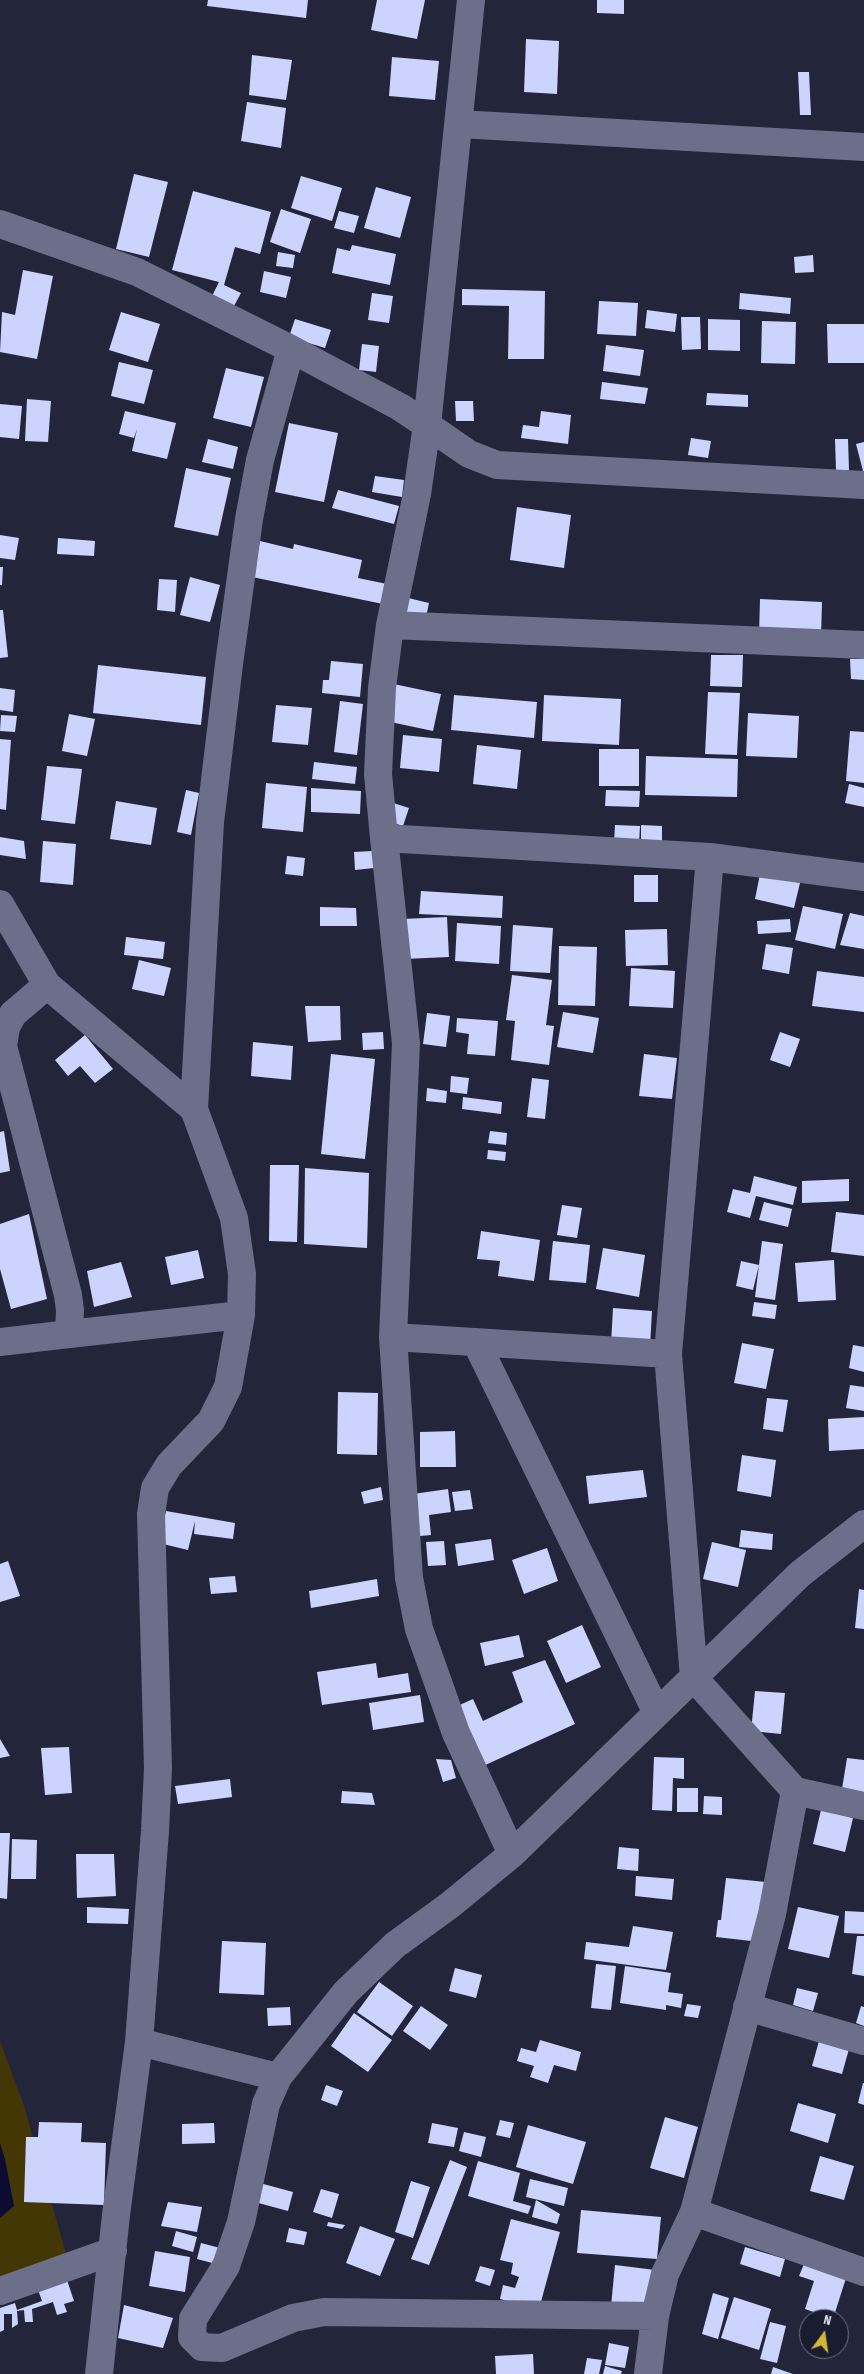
<!DOCTYPE html>
<html>
<head>
<meta charset="utf-8">
<style>
  body { margin:0 }
  #map { position:relative; width:864px; height:2374px; overflow:hidden; background:#23263b; font-family:"Sofia Sans Condensed",sans-serif }
  canvas { display:block }
  .north { position:absolute; left:799px; top:2309px; width:50px; height:50px; box-sizing:border-box; background:#1a1c31; border:1px solid #6f7183; border-radius:50%; rotate:14deg; font-size:14px; font-weight:700; line-height:20px; text-align:center; color:#eff1fd }
  .north::after { content:''; display:block; margin:auto; width:18px; height:22px; background:#d2b635; clip-path:polygon(50% 0,100% 100%,50% 72%,0 100%) }
</style>
</head>
<body>
<div id="map">
<canvas width="864" height="2374"></canvas>
<div class="north">N</div>
</div>
<script>
const ctx = document.querySelector('canvas').getContext('2d');
ctx.lineJoin = 'round';
function fill(path, color) { ctx.fillStyle = color; ctx.fill(path, 'evenodd'); }
const shape = rows => new Path2D(rows.map(r => 'M' + r).join(''));
function strokePath(path, color, width, dash) { ctx.strokeStyle = color; ctx.lineWidth = width; ctx.lineCap = dash ? 'butt' : 'round'; ctx.setLineDash(dash || []); ctx.stroke(path); }
fill(shape([
  [0,2041,24,2106,68,2261,0,2287]
]), '#433805');
fill(shape([
  [0,2143,5,2159,14,2206,0,2218]
]), '#0d0b31');
fill(shape([
  [208,0,308,0,306,18,207,6],
  [377,0,425,0,417,39,371,30],
  [597,0,624,0,624,14,597,13],
  [526,39,559,41,557,94,524,92],
  [252,55,292,60,286,100,249,95],
  [392,57,439,61,435,100,389,96],
  [798,72,809,72,811,115,800,115],
  [247,102,286,108,281,148,241,141],
  [134,174,168,182,149,257,116,249],
  [301,176,342,188,332,221,291,208],
  [376,187,411,197,400,238,364,228],
  [193,191,271,212,260,254,235,247,224,285,241,293,234,306,212,296,219,282,172,270],
  [281,209,311,219,300,253,270,242],
  [339,211,359,216,354,233,334,228],
  [352,245,396,254,390,285,332,273,337,248,350,251],
  [278,252,295,255,293,268,276,266],
  [813,255,814,272,795,273,794,257],
  [23,270,53,276,37,359,0,352,2,312,15,315],
  [264,271,291,277,286,298,260,292],
  [462,289,545,291,544,359,508,359,509,306,462,305],
  [372,293,393,296,389,323,368,320],
  [740,293,791,298,790,314,739,309],
  [599,301,638,303,636,336,597,334],
  [647,310,677,314,675,332,645,328],
  [121,312,160,324,148,362,109,350],
  [681,317,700,317,701,349,682,350],
  [295,319,331,330,325,348,289,337],
  [708,319,740,320,740,351,708,350],
  [762,321,796,322,795,364,761,363],
  [827,324,864,324,864,363,828,363],
  [362,344,379,346,376,372,359,370],
  [606,345,644,350,640,376,603,371],
  [119,362,153,370,144,404,111,396],
  [226,368,264,377,251,427,213,418],
  [602,382,648,388,645,404,600,399],
  [707,393,748,395,748,407,706,405],
  [27,399,51,401,48,442,25,441],
  [455,401,473,401,474,421,456,421],
  [0,404,22,406,19,439,0,437],
  [125,411,176,423,167,459,132,451,137,429,134,438,119,434],
  [541,411,571,415,568,444,521,438,523,425,539,427],
  [289,423,338,433,324,502,275,492],
  [691,438,711,441,708,458,688,455],
  [208,439,238,447,233,469,202,462],
  [835,439,848,439,849,470,836,470],
  [864,442,864,471,863,471,856,444],
  [186,468,231,478,218,536,174,527],
  [375,476,404,480,402,497,372,492],
  [338,490,399,506,394,524,332,508],
  [517,507,571,515,564,568,510,560],
  [0,535,19,538,15,560,0,558],
  [58,538,95,541,94,556,57,554],
  [260,541,293,549,294,544,362,560,358,578,387,584,383,604,252,577],
  [0,567,3,567,2,585,0,585],
  [190,577,220,585,210,622,180,615],
  [159,579,177,580,175,612,157,610],
  [404,597,429,603,425,622,400,617],
  [760,599,822,602,821,638,759,635],
  [0,610,3,610,8,657,0,658],
  [711,655,743,655,742,687,710,686],
  [850,659,864,659,864,680,851,679],
  [331,661,363,664,360,697,322,693,323,680,329,680],
  [98,665,206,677,201,725,93,713],
  [389,683,441,694,433,731,381,720],
  [0,688,15,690,13,712,0,710],
  [708,692,740,693,737,755,705,754],
  [454,695,537,702,534,738,451,730],
  [544,695,621,699,619,745,542,741],
  [340,701,363,704,357,755,334,752],
  [276,705,312,708,308,745,272,742],
  [748,713,799,716,797,758,746,756],
  [69,714,95,719,87,756,62,751],
  [1,715,17,716,15,732,0,731],
  [850,731,864,732,864,783,846,781],
  [403,735,442,739,439,772,400,768],
  [0,739,11,740,6,810,0,809],
  [477,745,521,750,517,789,473,784],
  [599,749,639,749,639,786,599,786],
  [646,756,738,759,737,797,645,795],
  [314,762,357,767,355,784,312,779],
  [47,766,82,769,75,824,41,820],
  [266,783,307,787,303,832,262,828],
  [849,784,864,788,864,807,845,803],
  [311,788,361,791,360,814,311,812],
  [186,790,199,793,191,835,177,832],
  [606,790,640,791,639,807,605,806],
  [116,801,157,808,151,845,110,839],
  [390,802,409,808,403,826,384,820],
  [615,825,640,826,639,844,614,843],
  [641,825,662,826,662,845,641,845],
  [0,837,24,841,26,859,0,855],
  [43,841,76,844,73,885,40,882],
  [372,851,374,868,355,870,354,852],
  [287,856,305,858,303,876,285,874],
  [760,874,800,883,794,908,755,899],
  [634,875,658,875,658,902,634,902],
  [421,891,503,896,502,918,419,914],
  [803,906,843,914,835,949,795,940],
  [320,907,356,908,357,926,320,926],
  [850,913,864,916,864,949,840,945],
  [447,917,449,957,404,959,402,919],
  [790,919,791,932,758,934,757,921],
  [457,923,501,926,499,964,455,961],
  [513,925,553,928,550,973,510,971],
  [667,929,668,965,626,966,625,930],
  [126,937,165,942,163,959,124,955],
  [766,944,793,948,789,974,762,969],
  [559,946,597,947,595,1006,558,1005],
  [139,960,171,968,164,996,132,989],
  [631,968,675,971,673,1008,629,1006],
  [817,971,864,977,864,1012,812,1006],
  [512,975,552,980,546,1025,554,1026,549,1065,511,1060,515,1021,506,1020],
  [305,1006,340,1006,341,1040,308,1042],
  [563,1012,599,1018,593,1053,557,1047],
  [427,1013,450,1016,446,1047,423,1044],
  [457,1018,498,1021,495,1056,467,1054,469,1034,456,1032],
  [383,1032,384,1049,363,1050,362,1033],
  [780,1032,800,1039,790,1067,770,1060],
  [85,1035,113,1069,95,1083,80,1066,68,1076,55,1060],
  [253,1042,293,1046,291,1080,251,1076],
  [331,1054,375,1059,365,1159,321,1154],
  [644,1054,677,1058,672,1099,639,1096],
  [451,1076,469,1078,467,1094,450,1092],
  [532,1078,549,1080,545,1119,527,1117],
  [427,1088,447,1091,446,1103,426,1101],
  [463,1097,502,1102,501,1114,462,1109],
  [4,1131,10,1171,0,1173,0,1132],
  [490,1131,507,1133,506,1145,488,1143],
  [488,1150,506,1152,505,1161,487,1159],
  [270,1165,299,1165,297,1242,269,1241],
  [305,1168,369,1173,367,1248,304,1244],
  [754,1176,797,1187,793,1205,756,1196,750,1218,727,1212,733,1189,750,1193],
  [849,1179,849,1201,802,1203,802,1181],
  [764,1202,792,1209,788,1227,759,1220],
  [562,1205,582,1208,577,1238,557,1235],
  [836,1212,864,1215,864,1256,831,1252],
  [29,1214,47,1299,11,1309,0,1269,0,1224],
  [481,1231,540,1240,534,1281,498,1276,500,1261,477,1259],
  [553,1241,590,1245,586,1283,549,1280],
  [762,1241,783,1244,775,1300,755,1297],
  [603,1248,645,1255,639,1297,596,1289],
  [198,1250,204,1278,171,1285,165,1257],
  [834,1260,836,1300,798,1302,795,1263],
  [741,1261,759,1265,753,1290,736,1286],
  [121,1262,132,1297,94,1307,87,1271],
  [754,1302,777,1305,775,1319,752,1316],
  [613,1308,652,1311,650,1347,611,1344],
  [742,1343,774,1349,766,1389,734,1383],
  [853,1345,864,1347,864,1372,849,1368],
  [850,1385,864,1387,864,1411,846,1408],
  [338,1392,378,1393,377,1455,337,1454],
  [767,1398,788,1400,783,1432,763,1429],
  [864,1417,864,1449,829,1451,828,1419],
  [455,1431,456,1467,420,1467,420,1432],
  [742,1455,776,1460,771,1497,737,1491],
  [643,1470,647,1497,589,1504,586,1476],
  [381,1487,383,1500,364,1504,361,1492],
  [448,1489,451,1512,429,1515,431,1535,410,1537,406,1495],
  [470,1490,473,1509,455,1511,452,1492],
  [166,1511,235,1523,233,1539,194,1534,195,1521,188,1550,159,1543],
  [741,1530,773,1534,772,1550,739,1547],
  [491,1539,494,1560,458,1566,455,1544],
  [444,1541,446,1565,428,1566,426,1542],
  [712,1542,746,1550,738,1587,703,1579],
  [547,1548,558,1581,524,1594,512,1560],
  [8,1561,20,1596,0,1602,0,1564],
  [235,1576,237,1592,211,1594,209,1578],
  [377,1579,379,1596,311,1608,309,1591],
  [859,1589,864,1590,864,1629,855,1628],
  [582,1625,601,1667,566,1683,547,1641],
  [519,1635,524,1657,485,1666,480,1643],
  [545,1660,575,1724,481,1767,453,1708,473,1699,483,1721,523,1702,512,1672],
  [376,1663,378,1678,408,1673,411,1692,322,1705,317,1672],
  [755,1691,785,1693,781,1734,751,1731],
  [420,1695,424,1722,373,1730,369,1703],
  [0,1739,10,1756,0,1758],
  [69,1747,72,1793,45,1795,41,1748],
  [654,1757,684,1758,684,1779,673,1778,672,1811,652,1810],
  [847,1758,864,1760,864,1798,841,1795],
  [436,1759,451,1760,456,1778,443,1782],
  [230,1779,232,1797,178,1804,175,1786],
  [677,1788,698,1788,698,1812,677,1812],
  [342,1791,372,1793,375,1805,341,1803],
  [704,1796,722,1797,722,1815,703,1814],
  [821,1810,853,1818,845,1852,813,1844],
  [0,1833,10,1833,7,1899,0,1898],
  [12,1839,37,1840,36,1879,11,1879],
  [619,1847,639,1849,638,1871,617,1869],
  [76,1854,114,1854,116,1896,77,1898],
  [636,1876,674,1879,672,1900,635,1896],
  [726,1878,766,1882,760,1942,716,1937,718,1920,721,1920],
  [87,1907,129,1909,128,1924,87,1923],
  [798,1907,839,1916,829,1958,788,1949],
  [845,1911,864,1912,864,1934,844,1933],
  [633,1926,673,1932,666,1970,584,1959,586,1942,629,1947],
  [857,1936,864,1936,864,1976,852,1974],
  [222,1941,266,1943,264,1995,219,1993],
  [596,1964,616,1966,611,2010,591,2008],
  [625,1966,671,1973,668,1992,683,1994,681,2008,666,2005,666,2010,620,2003],
  [455,1968,482,1975,476,1998,449,1991],
  [379,1982,413,2006,392,2036,357,2012],
  [797,1988,818,1993,813,2011,793,2005],
  [687,2004,701,2006,698,2018,684,2016],
  [421,2006,448,2025,430,2050,403,2031],
  [861,2006,864,2007,864,2026,856,2023],
  [290,2007,291,2025,268,2026,267,2008],
  [354,2013,392,2040,368,2072,331,2046],
  [540,2040,581,2052,576,2071,554,2065,548,2083,530,2077,534,2066,517,2061,521,2048,536,2052],
  [819,2041,849,2049,842,2074,812,2066],
  [863,2083,864,2083,864,2105,858,2103],
  [326,2085,343,2091,337,2106,321,2100],
  [798,2103,836,2114,828,2143,790,2131],
  [665,2117,698,2127,684,2178,650,2168],
  [500,2120,514,2123,510,2138,496,2135],
  [39,2122,82,2123,81,2142,106,2143,104,2205,24,2202,26,2137,38,2137],
  [214,2123,215,2143,182,2144,182,2124],
  [432,2123,458,2128,454,2147,428,2143],
  [528,2125,586,2142,573,2184,516,2167],
  [464,2132,486,2137,481,2157,459,2151],
  [820,2156,854,2166,844,2200,810,2191],
  [450,2160,467,2167,429,2265,411,2259],
  [478,2161,520,2173,513,2201,531,2206,528,2214,468,2196],
  [530,2179,568,2188,564,2206,526,2197],
  [411,2181,430,2187,413,2238,395,2232],
  [256,2182,293,2192,288,2211,251,2201],
  [321,2189,339,2194,332,2218,313,2212],
  [536,2200,560,2214,557,2224,532,2217],
  [168,2202,202,2207,197,2232,161,2226],
  [581,2210,661,2217,657,2259,577,2253],
  [511,2219,560,2232,539,2309,500,2299,503,2285,515,2288,519,2277,511,2274,513,2263,500,2260],
  [328,2222,345,2225,342,2229,327,2226],
  [360,2226,395,2239,380,2276,346,2263],
  [289,2228,307,2232,304,2245,286,2242],
  [176,2231,197,2237,193,2252,172,2246],
  [201,2243,224,2249,220,2265,197,2259],
  [745,2247,785,2259,780,2277,740,2264],
  [155,2251,190,2257,185,2292,149,2286],
  [804,2264,846,2278,833,2319,805,2309,814,2281,799,2276],
  [615,2265,655,2270,650,2311,611,2306],
  [480,2266,495,2270,490,2286,475,2281],
  [66,2277,74,2301,64,2304,67,2312,57,2315,53,2302,32,2309,33,2322,25,2322,24,2310,17,2311,18,2324,12,2328,12,2314,4,2314,4,2330,0,2332,0,2308,15,2303,17,2310,42,2301,37,2287],
  [713,2293,729,2298,718,2339,702,2334],
  [734,2297,771,2309,759,2350,721,2338],
  [124,2305,173,2318,163,2348,118,2338],
  [770,2322,786,2326,777,2363,760,2359],
  [609,2343,629,2347,625,2368,605,2365],
  [533,2354,534,2374,496,2374,495,2356],
  [587,2358,602,2360,599,2374,584,2374],
  [605,2366,622,2371,621,2374,603,2374],
  [773,2367,793,2374,771,2374]
]), '#ccd3fc');
strokePath(shape([
  [459,124,864,147],
  [0,224,137,272,291,349,400,407,427,425,471,0],
  [390,625,864,645],
  [384,838,378,774,382,688,390,625,417,494,427,425,469,454,497,465,864,485],
  [0,904,47,985,194,1109],
  [69,1334,241,1315],
  [393,1337,668,1354],
  [0,1342,69,1334,70,1310,68,1295,3,1046,6,1027,13,1014,47,985],
  [476,1342,657,1713],
  [795,1791,864,1806],
  [512,1854,456,1733,419,1629,409,1578,393,1337,406,1043,384,838,710,857,864,877],
  [747,2007,864,2041],
  [139,2042,278,2077],
  [694,2212,864,2272],
  [0,2291,113,2251],
  [655,2316,324,2312,293,2318,222,2348,202,2347,192,2337,193,2319,226,2266,241,2222,266,2104,278,2077,346,1992,395,1945,450,1905,512,1854,800,1574,864,1524],
  [99,2374,116,2215,139,2042,155,1831,158,1768,151,1514,155,1488,169,1465,211,1421,228,1387,241,1315,242,1274,234,1218,194,1109,210,822,229,664,249,519,260,460,291,349],
  [648,2374,655,2316,665,2274,694,2212,772,1914,795,1791,694,1678,668,1354,710,857]
]), '#6c6f89', 28);
</script>
</body>
</html>
